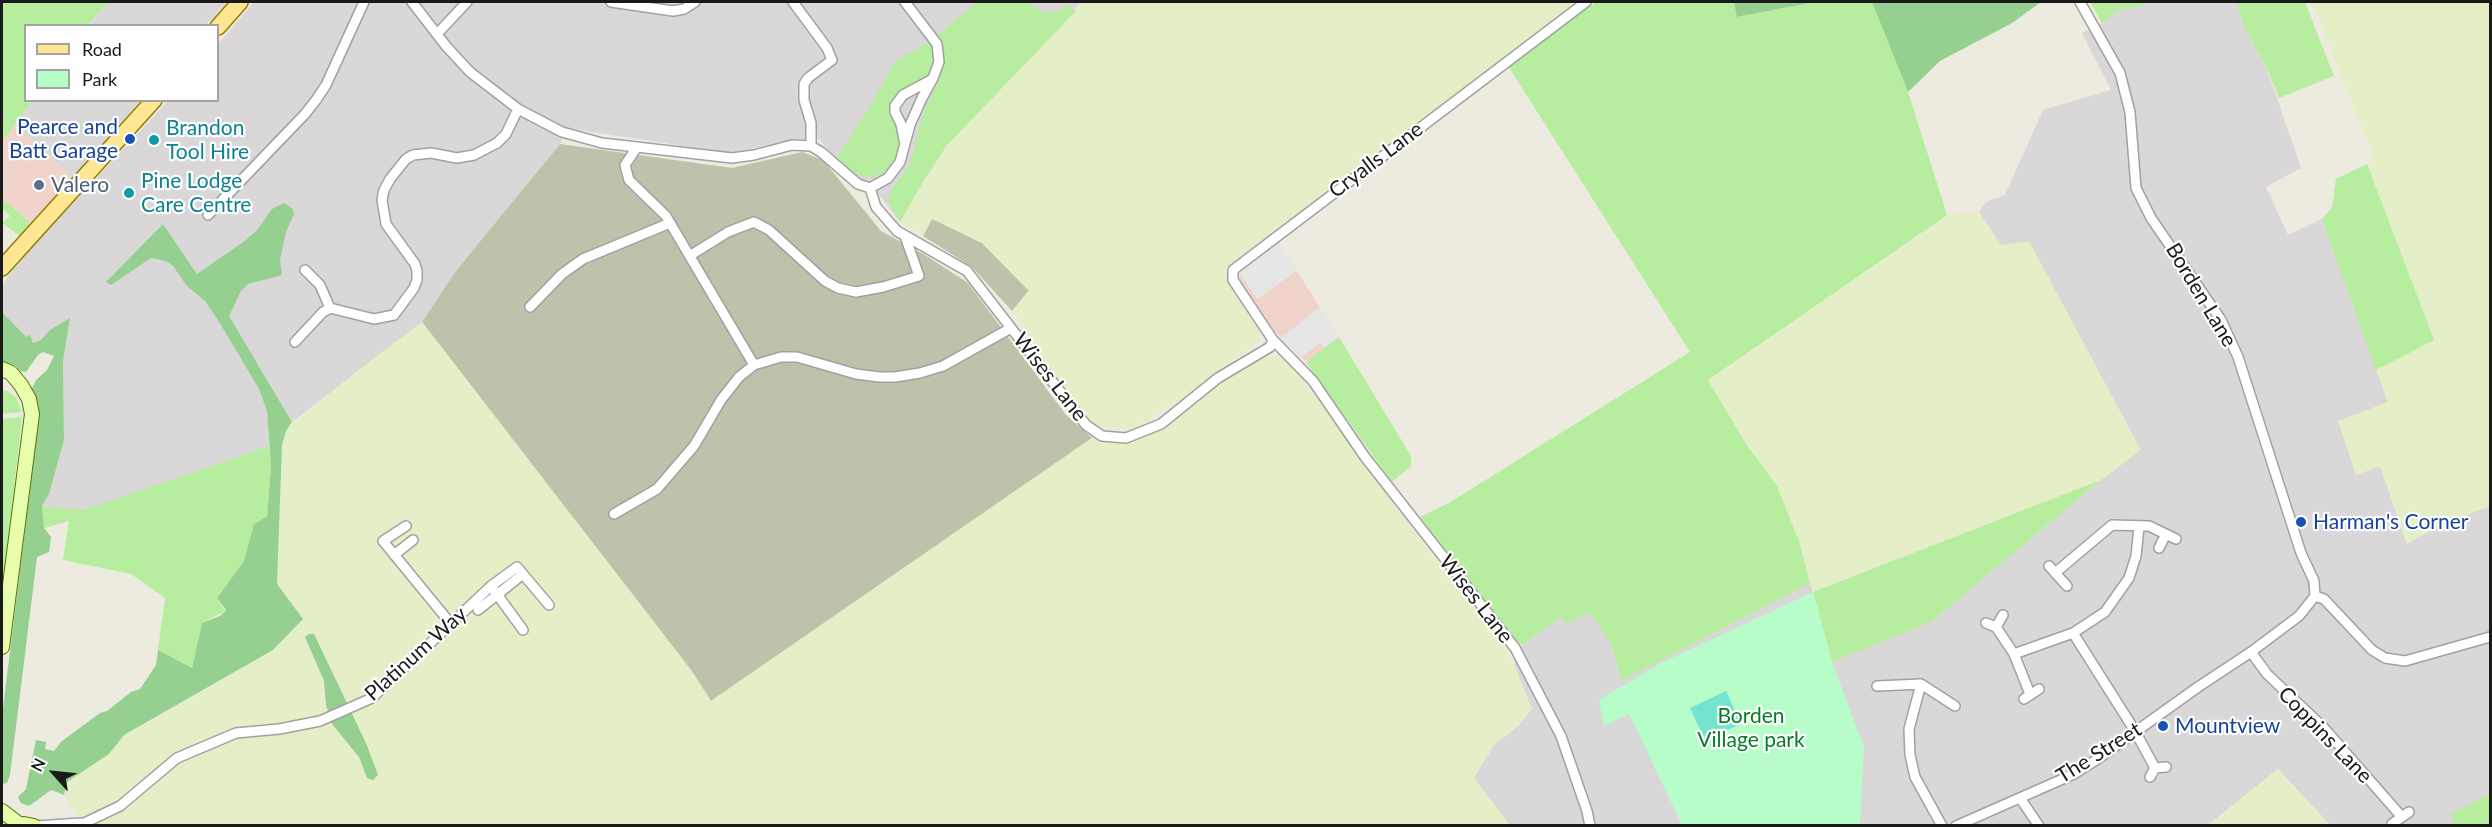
<!DOCTYPE html>
<html>
<head>
<meta charset="utf-8">
<style>
  body { margin:0 }
  #map { position:relative; width:2492px; height:827px; overflow:hidden; background:#edebdf; font-family:Lato,sans-serif }
  canvas { display:block }
  .frame { position:absolute; inset:0; border:3px solid #1a1a1a; pointer-events:none }
  .legend { position:absolute; left:24px; top:24px; width:195px; height:78px; box-sizing:border-box; background:#fff; border:2px solid #a3a3a3; margin:0; padding:8px 10px; list-style:none; font-size:18px; color:#1a1a1a }
  .legend li { display:flex; align-items:center; gap:12px; height:30px }
  .legend b { width:30px; border:2px solid #a3a3a3 }
  .north { position:absolute; left:24px; top:743px; width:60px; height:60px; -webkit-text-stroke:4px #fff; paint-order:stroke; rotate:297deg; font-size:16px; font-weight:700; line-height:24px; text-align:center; color:#1a1a1a }
  .north::after { content:''; display:block; margin:auto; width:21px; height:27px; background:#1a1a1a; clip-path:polygon(50% 0,100% 100%,50% 72%,0 100%) }
</style>
</head>
<body>
<div id="map">
<canvas width="2492" height="827"></canvas>
<div class="frame"></div>
<ul class="legend">
<li><b style="height:8px;background:#ffe692"></b>Road</li>
<li><b style="height:16px;background:#b6fdca"></b>Park</li>
</ul>
<div class="north">N</div>
</div>
<script>
const ctx = document.querySelector('canvas').getContext('2d');
ctx.lineJoin = 'round';
function fill(path, color) { ctx.fillStyle = color; ctx.fill(path, 'evenodd'); }
const shape = rows => new Path2D(rows.map(r => 'M' + r).join(''));
function strokePath(path, color, width, dash) { ctx.strokeStyle = color; ctx.lineWidth = width; ctx.lineCap = dash ? 'butt' : 'round'; ctx.setLineDash(dash || []); ctx.stroke(path); }
function label(font, color, halo, rows, align = 'center') {
  ctx.font = font + ' Lato,sans-serif'; ctx.lineWidth = 4.5; ctx.setLineDash([]); ctx.textBaseline = 'middle'; ctx.strokeStyle = halo; ctx.fillStyle = color; for (const [text, x, y, turn = 0] of rows) {
    ctx.save(); ctx.translate(x, y); ctx.rotate((+turn || 0) * Math.PI / 180); ctx.textAlign = isNaN(turn) ? turn : align; if (halo) ctx.strokeText(text, 0, 0); ctx.fillText(text, 0, 0); ctx.restore();
  }
}
fill(shape([
  [109,2,227,2,206,25,88,26],
  [254,2,1081,2,1034,54,947,145,900,222,880,196,836,159,819,139,796,139,730,153,566,128,560,144,455,272,422,322,292,422,257,363,163,224,157,231,193,289,205,301,219,322,259,389,267,411,269,446,84,510,42,506,49,493,64,440,63,362,70,318,41,340,31,344,2,312,2,288,8,276,45,233,168,101,218,100,218,44],
  [2155,2,2236,2,2244,27,2268,72,2301,168,2266,187,2288,235,2322,219,2388,402,2356,475,2380,466,2407,544,2438,526,2490,506,2490,794,2452,814,2455,825,2330,825,2278,769,2208,825,1510,826,1473,778,1494,745,1518,726,1532,709,1514,665,1522,645,1561,617,1589,612,1611,644,1621,681,1810,583,1832,662,1931,622,2101,480,2140,450,1979,212,1986,202,2005,195,2043,110,2111,90,2082,33,2102,23,2117,11],
  [32,101,140,101,73,177,15,125]
]), '#d9d7d7');
fill(shape([
  [15,125,73,177,30,223,2,198,2,142],
  [1279,243,1339,337,1306,362,1273,330,1239,284,1240,273]
]), '#f0d4cb');
fill(shape([
  [560,144,732,168,802,152,823,160,881,231,925,255,968,283,1066,415,1092,438,711,701,691,670,422,322,455,272],
  [932,218,982,243,1029,291,1012,311,972,267,923,236]
]), '#bdc2aa');
fill(shape([
  [1081,2,1579,2,1498,64,1488,68,1478,80,1233,261,1224,273,1259,329,1260,341,1203,384,1134,429,1095,426,1064,388,1012,311,1029,290,982,243,932,219,923,236,900,222,922,183,947,145,1076,11],
  [2312,2,2490,2,2490,506,2438,526,2407,544,2380,466,2356,475,2338,421,2388,402,2376,370,2434,339,2367,164,2373,158,2369,145],
  [1979,212,2001,245,2029,241,2141,450,2101,480,1813,592,1799,541,1777,486,1746,444,1708,380,1947,215],
  [422,322,691,670,711,701,1092,438,1118,444,1150,435,1231,372,1261,358,1271,356,1283,358,1292,365,1404,519,1505,648,1514,665,1532,709,1518,726,1494,745,1474,778,1510,825,84,826,64,795,67,782,109,754,124,735,138,726,154,720,273,650,302,619,277,584,282,445,286,429,365,365],
  [2278,769,2330,825,2208,825]
]), '#e4eec7');
fill(shape([
  [2,2,109,2,88,25,26,26,26,100,32,101,2,142],
  [978,2,1026,2,1046,13,1059,11,1065,5,1076,11,947,145,922,183,900,222,887,199,891,190,910,164,923,114,940,76,942,51,937,35],
  [1596,2,1734,2,1738,17,1815,2,1872,2,1908,92,1947,215,1708,380,1746,444,1777,486,1799,541,1810,583,1621,681,1611,644,1589,612,1567,624,1561,617,1522,645,1517,642,1420,517,1449,503,1690,352,1508,66],
  [2090,2,2155,2,2117,11,2102,23],
  [2236,2,2305,2,2334,76,2279,98,2268,71,2244,27],
  [930,41,937,61,929,76,897,97,890,109,899,126,902,149,893,167,883,175,881,172,871,178,856,174,836,159,872,103,895,62],
  [2367,164,2434,340,2376,370,2322,219,2332,208,2336,179],
  [2,198,30,223,20,236,2,223,10,216,2,208],
  [1339,337,1411,456,1411,466,1392,482,1306,362],
  [6,390,16,397,22,412,2,414,2,391],
  [22,417,2,597,2,419],
  [269,446,271,467,267,518,254,525,244,561,217,598,225,611,202,623,192,668,158,650,165,598,131,574,63,560,69,521,44,528,42,506,84,510],
  [2101,480,1931,622,1832,662,1813,592],
  [2490,794,2490,825,2455,825,2451,814]
]), '#b6ed9f');
fill(shape([
  [1734,2,1815,2,1737,17],
  [1872,2,2041,2,2012,23,1940,61,1908,92],
  [284,203,293,209,294,214,286,232,280,260,282,275,248,284,241,291,229,316,292,422,286,431,282,445,277,584,303,619,273,650,124,735,109,754,67,782,64,795,51,790,29,806,21,803,18,797,26,789,36,740,46,742,45,749,54,751,62,741,100,713,107,711,131,692,140,689,156,665,158,650,192,668,202,623,220,616,226,610,217,598,244,561,254,524,267,517,271,467,267,411,259,389,219,322,205,301,187,286,173,266,166,261,151,258,111,285,106,282,163,224,197,274,246,240,257,230,272,209],
  [2,312,26,337,30,335,33,343,41,340,50,330,70,318,63,362,64,440,49,494,42,506,44,528,51,537,49,552,37,557,10,775,7,783,2,784,2,716,39,416,32,388,36,380,47,370,54,356,43,352,38,355,26,372,20,371,16,366,2,362],
  [309,634,314,634,366,743,378,775,373,780,367,778,359,757,332,724,326,705,324,681,305,637]
]), '#96d090');
fill(shape([
  [1813,592,1832,662,1864,747,1860,825,1682,825,1629,714,1604,726,1599,700,1661,663]
]), '#b6fdca');
fill(shape([
  [1726,691,1741,724,1705,740,1690,708]
]), '#75e4cf');
fill(shape([
  [1279,243,1297,271,1257,299,1240,273],
  [1320,307,1339,337,1324,348,1320,343,1302,357,1281,338]
]), '#e6e6e6');
const street = shape([
  [412,2,446,46,470,72,518,109,562,132,602,143,732,158,754,155,792,145,811,146,821,152,858,184,870,188],
  [611,2,673,11,684,9,695,2],
  [793,2,827,48,832,60,808,78,804,84,804,100,811,123,811,146],
  [2080,2,2120,73,2130,112,2136,188,2151,218,2221,320,2238,357,2301,553,2314,581,2315,596],
  [437,34,467,2],
  [904,140,901,124,895,112,895,106,903,95,931,80],
  [637,147,625,165,629,180,666,216,754,365],
  [870,188,876,207,897,231,967,271,1086,425,1102,436,1126,438,1161,424,1218,378,1270,347,1273,340,1313,381,1365,457,1515,648,1561,736,1587,811,1590,826],
  [870,188,888,178,900,162,910,125,922,98,933,78,939,62,937,44,905,2],
  [208,215,305,114,316,100,326,85,364,2],
  [691,255,728,232,754,222,769,230,825,281,838,288,856,292,883,287,919,276,905,236],
  [305,270,320,285,330,308],
  [530,307,562,274,583,259,670,223],
  [1273,340,1233,280,1233,270,1586,2],
  [295,342,323,312,330,308,374,319,394,315,414,288,417,280,417,271,415,264,386,224,382,200,384,190,390,179,406,159,413,155,431,153,457,158,474,155,497,143,506,134,518,109],
  [614,514,657,489,694,446,721,400,739,377,754,365,781,357,797,357,856,374,879,377,895,377,920,373,943,366,1011,328],
  [406,526,383,541,451,624],
  [2159,548,2166,534],
  [394,555,413,540],
  [2049,566,2067,586],
  [2055,573,2112,525,2149,526,2176,539],
  [491,586,523,630],
  [2315,596,2324,599,2372,650,2385,658,2405,661,2490,637],
  [478,610,518,578],
  [1986,623,1996,627,2014,654,2030,694],
  [1996,627,2003,615],
  [2073,633,2135,731,2155,768],
  [2251,652,2267,674,2323,727,2401,816],
  [2014,654,2073,633,2105,612,2129,578,2136,556,2139,527],
  [1921,684,1909,729,1910,755,1915,777,1942,826],
  [1877,686,1921,684,1955,706],
  [2024,699,2039,689],
  [2150,777,2155,768,2166,767],
  [2020,798,2039,826],
  [2392,824,2409,812],
  [36,826,81,823],
  [78,826,120,806,177,758,236,733,279,729,320,721,372,698,491,586,517,567,549,605],
  [1956,826,2074,774,2096,760,2198,687,2251,652,2299,616,2315,596]
]);
const secondary = shape([
  [2,369,11,373,21,385,29,399,32,414,2,647],
  [2,811,19,824],
  [17,826,24,824,34,826]
]);
const primary = shape([
  [218,27,240,2],
  [2,268,154,100]
]);
strokePath(street, '#a1a1a1', 12);
strokePath(secondary, '#4f7300', 16);
strokePath(primary, '#917e00', 18);
strokePath(street, '#fff', 9);
strokePath(secondary, '#e9feac', 14);
strokePath(primary, '#ffe692', 15);
for (const [x, y, r, color] of [
  [130,139,6,"#1a4fb4"],
  [154,140,6,"#0f9aa8"],
  [39,185,6,"#5c6f8a"],
  [129,193,6,"#0f9aa8"],
  [2301,522,6,"#1a4fb4"],
  [2163,726,6,"#1a4fb4"]
]) { const dot = new Path2D(); dot.arc(x, y, r, 0, 2 * Math.PI); ctx.fillStyle = color; ctx.fill(dot); strokePath(dot, '#fff', 2); }
label('21px', '#164399', '#fff', [
  ["Pearce and",118,127,"right"],
  ["Batt Garage",118,151,"right"],
  ["Harman's Corner",2313,522],
  ["Mountview",2175,726]
], 'left');
label('21px', '#0d838f', '#fff', [
  ["Brandon",166,128],
  ["Tool Hire",166,152],
  ["Pine Lodge",141,181],
  ["Care Centre",141,205]
], 'left');
label('21px', '#1a1a1a', '#fff', [
  ["Cryalls Lane",1376,160,-37],
  ["Borden Lane",2201,295,59],
  ["Wises Lane",1050,377,52],
  ["Wises Lane",1476,599,52],
  ["Platinum Way",416,654,-42],
  ["Coppins Lane",2325,735,46],
  ["The Street",2099,753,-32]
]);
label('21px', '#4e5e75', '#fff', [
  ["Valero",51,185]
], 'left');
label('21px', '#037e26', '#fff', [
  ["Borden",1751,716],
  ["Village park",1751,740]
]);
</script>
</body>
</html>
